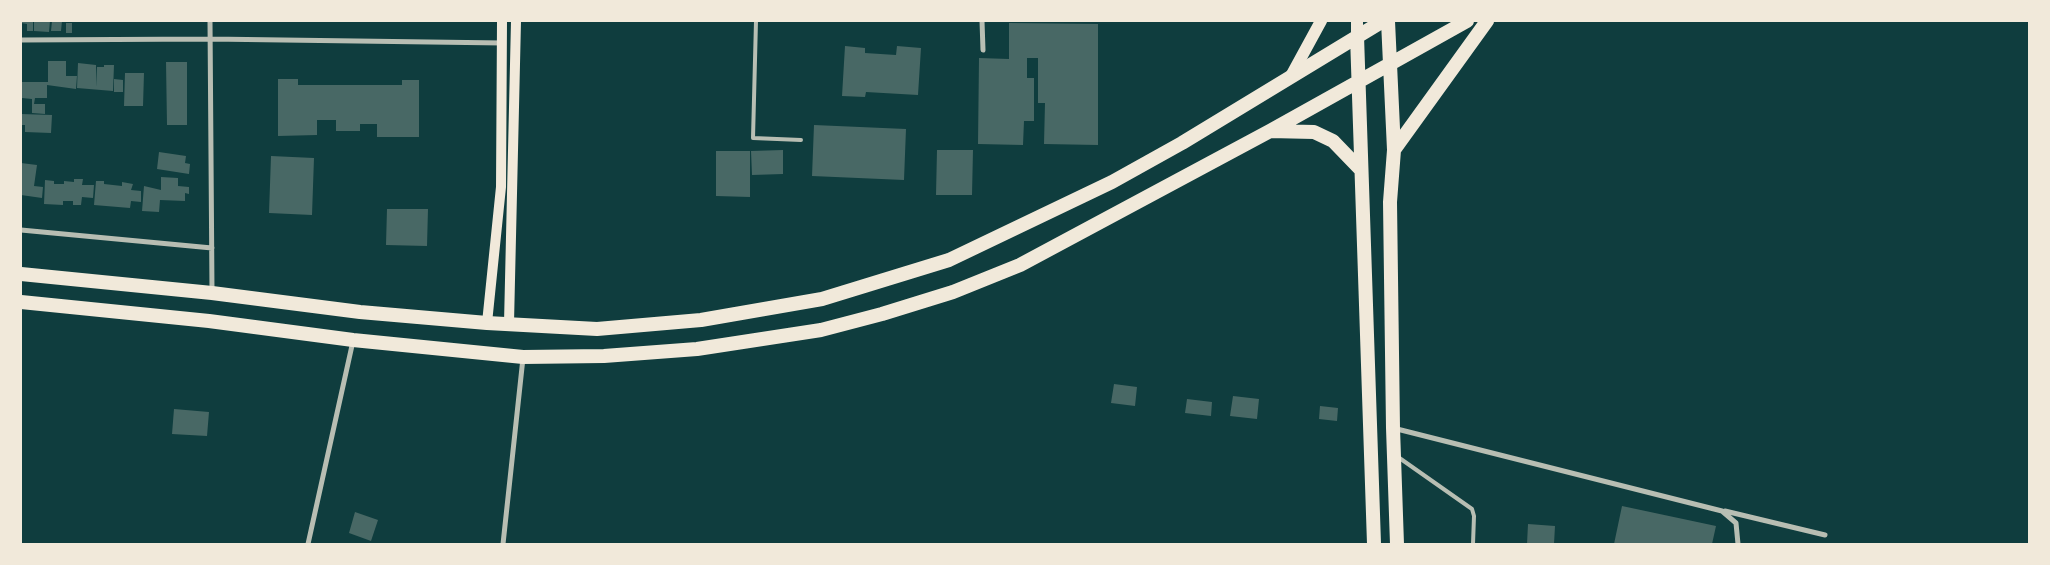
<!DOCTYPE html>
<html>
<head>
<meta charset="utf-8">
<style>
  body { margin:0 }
  #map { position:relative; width:2050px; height:565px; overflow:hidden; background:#0f3d3e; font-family:"Archivo Narrow",sans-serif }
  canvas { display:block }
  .frame { position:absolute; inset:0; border:22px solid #f1e9da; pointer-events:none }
</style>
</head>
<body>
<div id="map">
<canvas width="2050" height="565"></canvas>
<div class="frame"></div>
</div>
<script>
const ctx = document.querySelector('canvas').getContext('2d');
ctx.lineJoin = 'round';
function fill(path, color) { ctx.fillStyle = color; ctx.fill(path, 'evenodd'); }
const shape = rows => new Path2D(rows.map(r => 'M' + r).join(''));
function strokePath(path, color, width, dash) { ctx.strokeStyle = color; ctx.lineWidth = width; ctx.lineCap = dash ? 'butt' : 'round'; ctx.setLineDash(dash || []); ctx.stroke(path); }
fill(shape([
  [21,21,33,22,33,31,27,31,27,24,21,23],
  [34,21,50,21,49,32,34,31],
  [52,21,62,21,61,31,51,31],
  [66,23,72,23,72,33,66,33],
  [1009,23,1098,24,1098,145,1044,144,1045,103,1038,103,1038,58,1027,58,1027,78,1034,78,1034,121,1024,121,1023,145,978,144,979,58,1009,59],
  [845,46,865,48,865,53,896,55,897,46,921,48,918,95,866,92,865,97,842,96],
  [48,61,66,61,66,76,77,76,76,89,47,85,47,98,35,98,34,104,45,104,45,114,32,113,32,99,22,98,22,82,48,82],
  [166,62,187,62,187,125,167,125],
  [78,63,96,65,96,87,97,67,104,67,104,65,114,65,113,91,77,88],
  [125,73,144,73,143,106,124,106],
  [114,79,123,80,123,92,114,92],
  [278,79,298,79,298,85,402,85,402,80,419,80,419,137,377,137,377,124,360,124,360,131,336,131,336,120,317,120,317,135,278,136],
  [21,114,52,115,51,133,25,132,25,125,21,125],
  [814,125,906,129,904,180,812,176],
  [783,150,783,174,752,175,751,151],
  [937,150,973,150,972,195,936,195],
  [716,151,750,151,750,197,716,196],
  [159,152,186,156,185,163,190,164,189,174,157,169],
  [271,156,314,158,312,215,269,213],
  [21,163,37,165,34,186,43,187,42,198,21,195],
  [161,177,178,178,178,186,189,187,189,194,185,193,185,201,160,200,159,212,142,211,144,186,161,190],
  [74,179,83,179,82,185,94,185,93,198,82,197,81,205,73,205,73,201,63,201,63,205,44,204,45,180,54,181,54,184,64,184,64,181,74,182],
  [96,181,104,181,104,184,122,186,122,182,133,184,131,190,141,191,141,202,131,201,130,208,94,205],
  [387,209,428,209,427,246,386,245],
  [1114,384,1137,387,1135,406,1111,403],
  [1233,396,1259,399,1257,419,1230,416],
  [1187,399,1212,402,1211,416,1185,413],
  [1320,406,1338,408,1337,421,1319,419],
  [174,409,209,412,207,436,172,434],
  [1622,506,1716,526,1712,544,1614,544],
  [355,512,378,520,371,541,349,533],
  [1528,524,1555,526,1554,544,1527,544]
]), '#486865');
strokePath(shape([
  [756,21,753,138,801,140],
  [1398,457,1472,509,1474,516,1473,544]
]), '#b8beb3', 4);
strokePath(shape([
  [210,21,212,291],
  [982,21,983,50],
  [21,40,210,39,503,43],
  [21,230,212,248],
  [1393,428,1722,511,1736,523,1738,544],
  [1725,511,1825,535],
  [308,544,353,341],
  [503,544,523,358]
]), '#b8beb3', 5);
strokePath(shape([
  [487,323,501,187,502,21],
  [509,323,516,21]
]), '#f1e9da', 10);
strokePath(shape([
  [1357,36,1357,21],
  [1291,76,1321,21]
]), '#f1e9da', 12);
strokePath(shape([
  [1388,21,1394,150,1390,202,1393,428,1397,544],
  [1357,36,1374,544],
  [1270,131,1314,132,1333,141,1361,170],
  [1394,150,1487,21],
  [21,274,212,293,360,312,487,323,597,329,701,320,822,299,949,260,1112,182,1182,143,1383,21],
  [21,302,209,321,353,340,523,357,604,356,697,349,821,330,882,314,953,292,1020,265,1270,131,1467,21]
]), '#f1e9da', 14);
</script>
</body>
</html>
